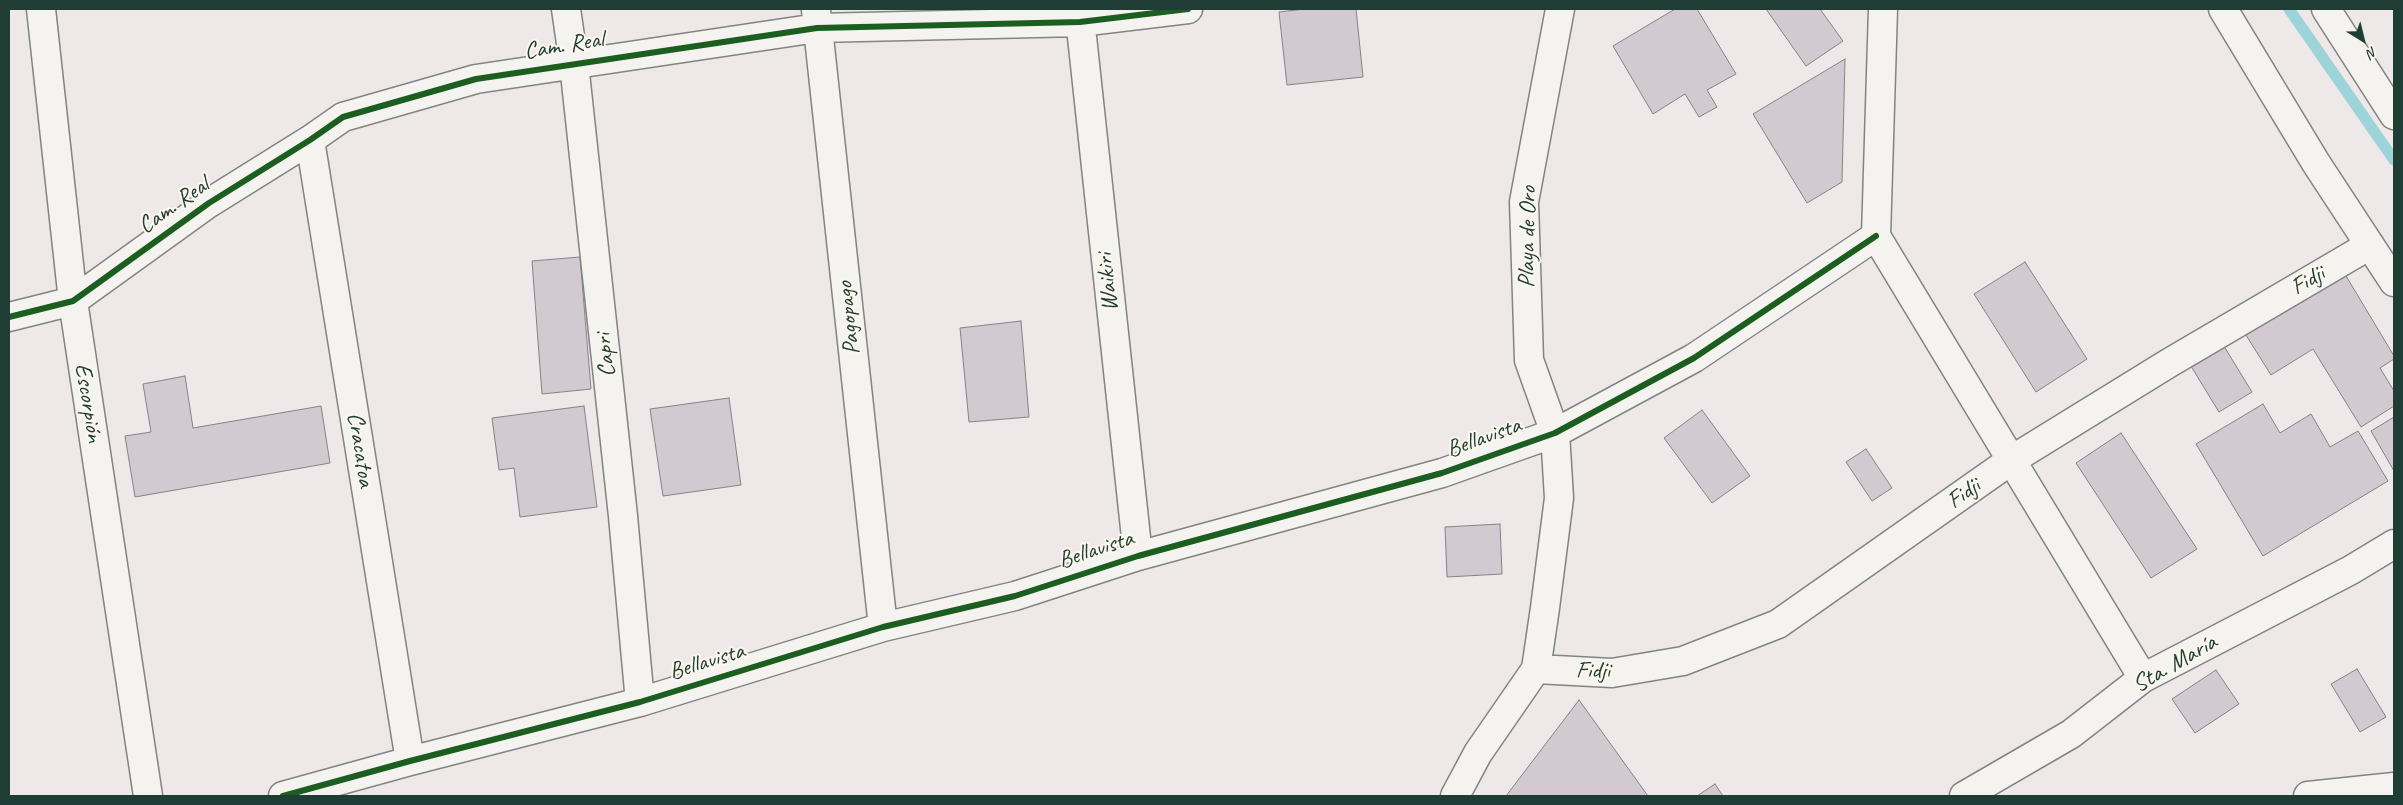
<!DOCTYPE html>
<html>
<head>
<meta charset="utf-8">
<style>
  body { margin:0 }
  #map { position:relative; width:2403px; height:805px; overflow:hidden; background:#eee8e8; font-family:Caveat,sans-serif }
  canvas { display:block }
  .frame { position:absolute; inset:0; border:10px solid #1f3d34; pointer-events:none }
  .north { position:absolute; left:2338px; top:15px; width:50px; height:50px; -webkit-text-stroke:4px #fbf7ec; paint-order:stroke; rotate:144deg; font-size:14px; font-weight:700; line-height:20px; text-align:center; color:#1f3d34 }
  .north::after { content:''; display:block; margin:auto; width:18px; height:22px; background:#1f3d34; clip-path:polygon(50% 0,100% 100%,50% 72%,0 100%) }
</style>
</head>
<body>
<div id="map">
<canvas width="2403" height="805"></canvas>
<div class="frame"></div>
<div class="north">N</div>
</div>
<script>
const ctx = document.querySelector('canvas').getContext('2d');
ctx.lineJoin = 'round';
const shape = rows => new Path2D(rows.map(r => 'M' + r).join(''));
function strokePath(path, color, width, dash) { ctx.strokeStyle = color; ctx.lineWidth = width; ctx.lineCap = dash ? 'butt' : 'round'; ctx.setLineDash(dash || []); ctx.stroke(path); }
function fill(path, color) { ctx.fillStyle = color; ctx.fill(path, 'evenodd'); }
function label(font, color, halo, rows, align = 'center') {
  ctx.font = font + ' Caveat,sans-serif'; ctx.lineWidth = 4; ctx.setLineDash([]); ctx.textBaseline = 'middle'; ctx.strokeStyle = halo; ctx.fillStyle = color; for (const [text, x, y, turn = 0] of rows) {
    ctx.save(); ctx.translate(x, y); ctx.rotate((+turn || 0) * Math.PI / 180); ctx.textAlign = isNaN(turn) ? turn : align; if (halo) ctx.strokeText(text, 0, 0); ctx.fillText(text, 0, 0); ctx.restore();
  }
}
strokePath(shape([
  [2289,9,2394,160]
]), '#9dd4d9', 11);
const building = shape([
  [1305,9,1356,9,1363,77,1287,85,1279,12,1305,9],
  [1675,9,1697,9,1736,74,1707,90,1717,107,1699,117,1685,94,1653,114,1613,46,1675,9],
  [1766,9,1820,9,1843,41,1806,66,1766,9],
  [1845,59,1842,182,1807,203,1753,114,1845,59],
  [580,257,591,389,542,394,532,261,580,257],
  [2025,262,2087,359,2036,392,1974,294,2025,262],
  [2343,271,2394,356,2394,359,2380,368,2394,391,2394,406,2361,427,2313,349,2271,375,2244,332,2343,271],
  [1021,321,1029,417,969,422,960,328,1021,321],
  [2222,343,2252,392,2219,412,2189,363,2222,343],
  [185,376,193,428,321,406,330,463,135,497,125,436,151,432,143,384,185,376],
  [729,398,741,485,663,496,650,409,729,398],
  [2263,404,2280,433,2311,414,2330,447,2358,431,2388,481,2263,556,2196,444,2263,404],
  [584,406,597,507,520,517,514,468,499,470,492,418,584,406],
  [1702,410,1750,476,1712,503,1664,438,1702,410],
  [2394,417,2394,471,2371,431,2394,417],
  [2121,433,2197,549,2151,578,2076,463,2121,433],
  [1866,449,1892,488,1872,501,1846,462,1866,449],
  [1500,524,1502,574,1447,577,1445,527,1500,524],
  [2357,669,2386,717,2360,732,2331,684,2357,669],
  [2216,670,2239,704,2195,733,2172,699,2216,670],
  [1579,700,1648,796,1506,796,1579,700],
  [1715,784,1723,796,1697,796,1715,784]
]);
fill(building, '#d3c9d0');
strokePath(building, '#828483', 1);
const street = shape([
  [41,9,73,301,148,796],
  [566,9,574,64,623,516,640,702],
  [1079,9,1138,556],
  [1883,9,1876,236,2143,678],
  [2223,9,2316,163,2394,282],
  [2326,9,2394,115],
  [816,10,883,627],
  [310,140,410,761],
  [9,317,73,301,209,203,310,140,343,117,476,79,817,28,1080,22,1188,9],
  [1536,669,1612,673,1683,661,1778,624,2010,461,2169,363,2370,245],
  [283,796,410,761,640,702,883,627,1015,596,1138,556,1442,473,1555,433,1694,358,1876,236],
  [1455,796,1478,753,1536,669,1545,608,1559,498,1555,433,1529,360,1524,202,1560,9],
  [1964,796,2071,734,2143,678,2351,570,2394,544],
  [2308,796,2394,787]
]);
strokePath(street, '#828483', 31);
strokePath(street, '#f5f3f0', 28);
strokePath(shape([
  [9,317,73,301,209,203,310,140,343,117,476,79,817,28,1080,22,1188,9],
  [283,796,410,761,640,702,883,627,1015,596,1138,556,1442,473,1555,433,1694,358,1876,236]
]), '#1b5e20', 6);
label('24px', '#1f3d34', '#fbf7ec', [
  ["Cam. Real",564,46,-9],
  ["Cam. Real",174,206,-35],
  ["Playa de Oro",1528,237,-89],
  ["Fidji",2308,281,-30],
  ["Waikiri",1108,282,-96],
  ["Pagopago",849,318,-96],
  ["Capri",606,355,-96],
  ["Escorpión",88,403,81],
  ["Bellavista",1484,438,-20],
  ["Cracatoa",360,450,81],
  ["Fidji",1964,494,-35],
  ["Bellavista",1096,550,-18],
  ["Bellavista",707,662,-17],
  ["Sta. María",2175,664,-30],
  ["Fidji",1593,671,1]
]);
</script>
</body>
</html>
